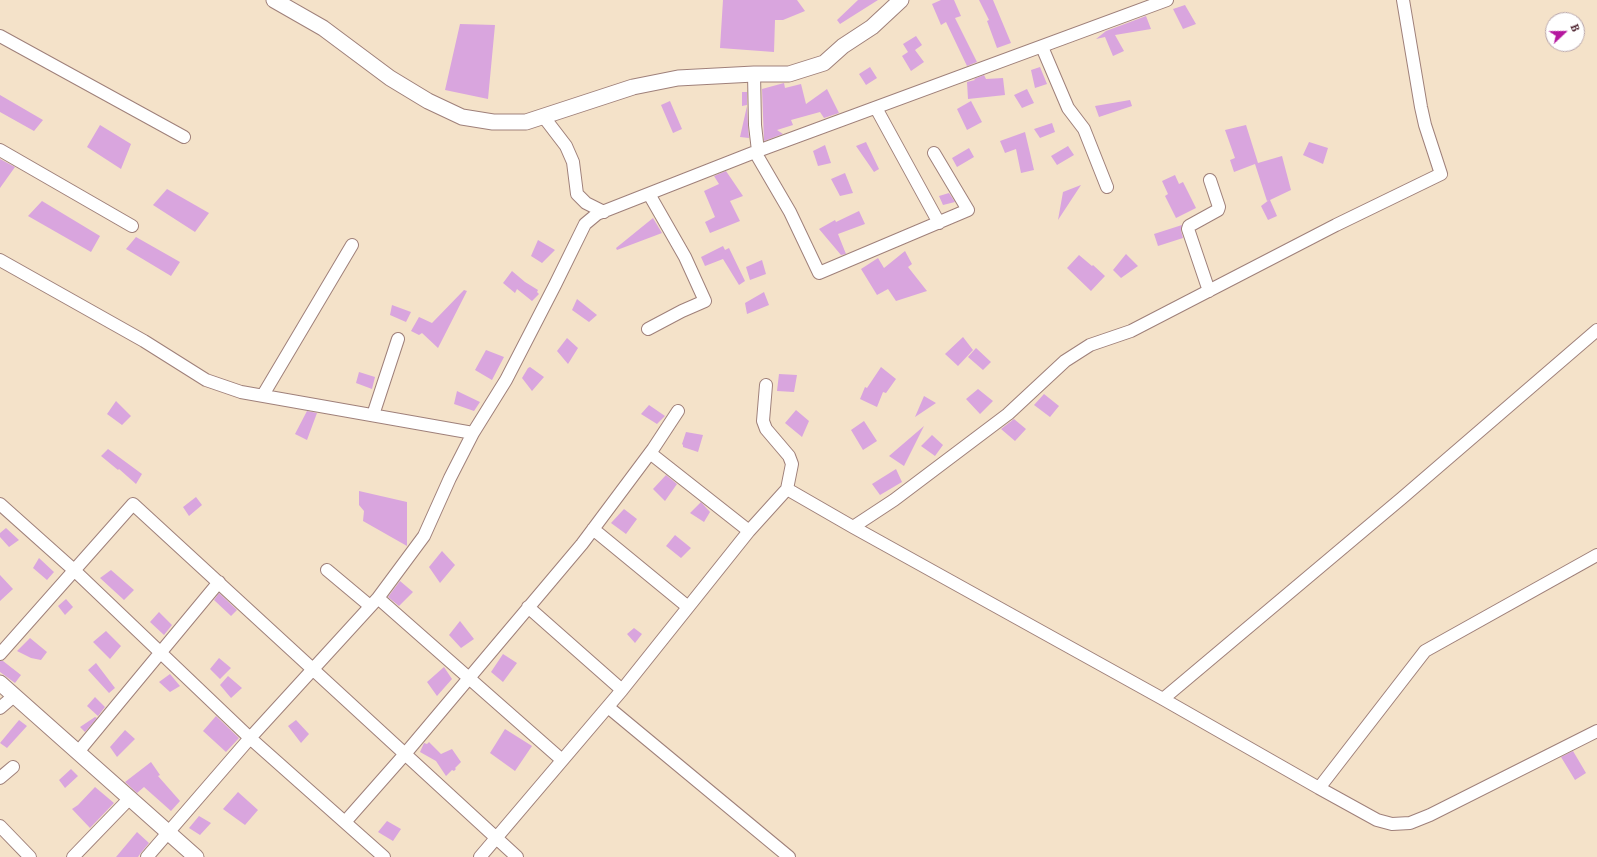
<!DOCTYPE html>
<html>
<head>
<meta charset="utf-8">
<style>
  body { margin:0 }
  #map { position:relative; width:1597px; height:857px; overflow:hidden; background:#f4e2c9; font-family:"EB Garamond",serif }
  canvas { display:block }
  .north { position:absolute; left:1545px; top:12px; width:40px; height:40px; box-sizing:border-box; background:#fff; border:1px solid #b7a5aa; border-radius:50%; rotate:68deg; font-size:11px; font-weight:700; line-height:16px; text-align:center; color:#4a1f2b }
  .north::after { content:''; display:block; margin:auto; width:14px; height:18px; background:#b5179e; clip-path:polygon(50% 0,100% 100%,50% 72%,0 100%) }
</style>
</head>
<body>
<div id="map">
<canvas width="1597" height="857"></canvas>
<div class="north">B</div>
</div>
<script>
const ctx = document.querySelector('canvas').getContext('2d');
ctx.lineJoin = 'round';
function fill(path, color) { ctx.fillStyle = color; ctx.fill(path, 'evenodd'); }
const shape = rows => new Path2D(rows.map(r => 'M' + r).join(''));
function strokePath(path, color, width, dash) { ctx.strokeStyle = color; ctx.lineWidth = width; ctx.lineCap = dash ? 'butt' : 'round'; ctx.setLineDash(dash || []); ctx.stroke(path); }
fill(shape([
  [723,0,797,0,805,11,783,20,775,20,774,52,720,48],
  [858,0,878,0,840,24,837,20],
  [941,0,954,0,961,16,955,18,977,62,967,66,946,22,941,25,932,4],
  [979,0,993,0,1011,43,997,48,987,21,989,20],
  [1185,5,1196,24,1183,29,1173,9],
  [1146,16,1151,29,1115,35,1124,51,1113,56,1105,37,1096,39,1106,31],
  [460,24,495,25,488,99,445,90],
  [916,36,922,45,915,50,924,62,911,71,902,56,908,52,903,44],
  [870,67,877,78,866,85,859,74],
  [1040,67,1047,84,1035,88,1031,70],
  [984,75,986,79,1003,78,1005,95,968,99,967,82,975,80,974,79],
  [784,83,785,88,801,84,806,104,827,89,839,113,824,118,820,112,791,120,793,125,777,130,783,134,764,141,762,89],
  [1027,89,1034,103,1022,108,1014,95],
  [742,92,747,92,747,105,742,106],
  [0,95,43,120,34,131,0,112],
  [1130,100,1132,106,1099,117,1095,106],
  [670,101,682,129,673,133,661,105],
  [971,101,982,122,967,130,957,109],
  [747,106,748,125,749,138,740,137],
  [1052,123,1055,132,1040,138,1034,129],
  [100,125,131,144,121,169,87,147],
  [1246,125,1258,163,1282,156,1291,190,1270,200,1277,216,1268,220,1261,206,1269,200,1267,201,1255,164,1234,172,1230,160,1235,158,1225,130],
  [1025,132,1034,170,1021,173,1016,149,1005,153,1000,141],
  [866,142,879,169,874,172,856,146],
  [1309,142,1328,148,1323,164,1303,155],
  [825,145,831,163,818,166,813,151],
  [1068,146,1074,155,1057,165,1051,156],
  [969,148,974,157,957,167,952,158],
  [0,159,15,167,0,188],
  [726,171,743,196,730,201,740,221,710,233,705,222,715,217,704,191,719,184,714,176],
  [845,173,853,193,840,196,831,179],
  [1175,175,1179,184,1183,182,1196,208,1176,218,1165,196,1168,194,1162,181],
  [1081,185,1058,220,1063,192],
  [167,189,209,213,195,232,153,205],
  [949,193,955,202,943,205,939,196],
  [42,201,100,236,91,252,28,216],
  [859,211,865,224,838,234,846,254,841,255,819,229,835,220,836,222],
  [653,218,662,233,617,250,616,248],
  [1182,225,1181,231,1183,238,1158,246,1154,234],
  [136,237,180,262,171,276,126,249],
  [538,240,555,250,542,263,531,256],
  [723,246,725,250,729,248,745,281,739,285,723,259,705,266,701,257],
  [905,251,912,264,908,267,927,291,896,301,888,289,877,295,861,269,878,258,884,268],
  [1126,254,1138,266,1121,278,1113,270],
  [1079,255,1092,266,1093,265,1105,276,1091,291,1067,268],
  [762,260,766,274,750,280,746,267],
  [512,271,525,282,538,290,537,292,539,294,532,301,517,289,515,293,503,283],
  [464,290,467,291,438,348,422,333,419,335,411,331,419,317,432,323],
  [764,292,769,305,747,314,745,303],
  [577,299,597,315,589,322,572,310],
  [392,305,411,312,406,322,390,315],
  [963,337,973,350,958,366,945,354],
  [567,338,578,348,568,364,557,351],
  [976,348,991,362,983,370,968,357],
  [486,350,504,357,492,380,475,370],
  [530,367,544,377,532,391,522,378,528,368],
  [881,367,896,379,886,393,883,392,877,407,860,399,865,387,867,388],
  [359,372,375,377,372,389,356,383],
  [779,374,797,375,794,392,777,391],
  [978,389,993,401,980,414,966,399],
  [457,391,480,402,474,411,454,404],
  [1044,394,1059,406,1050,417,1034,405],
  [924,396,936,403,915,417],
  [116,401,131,416,122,425,107,414],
  [649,405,665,416,657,424,641,414],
  [796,410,809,421,802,437,785,423],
  [307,411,317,413,307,440,295,434],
  [1014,419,1026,429,1015,441,1001,429],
  [864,421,877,441,863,450,851,430],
  [924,426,904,466,889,456],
  [686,432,703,435,698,452,683,447,683,445,682,444],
  [932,435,943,445,935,456,921,446],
  [108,449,142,474,136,484,119,469,118,470,101,456],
  [896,469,902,482,880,495,872,484],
  [666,475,677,484,665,501,653,489],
  [359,491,407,502,407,546,363,521,364,511,359,505],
  [196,497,202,505,189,516,183,507],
  [701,502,710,512,704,522,690,513],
  [624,509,637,519,626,534,611,523],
  [6,528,19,540,9,547,0,537,0,533],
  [675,535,691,548,681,558,666,546],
  [442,551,455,565,440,583,429,567],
  [39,558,54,572,47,580,33,568],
  [111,570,134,590,124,600,100,578],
  [0,575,13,589,0,601],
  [400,581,413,592,399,606,388,597],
  [219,593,237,610,231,616,214,600],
  [66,599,73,607,65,615,58,606],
  [159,612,172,625,164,635,150,622],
  [460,621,474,639,461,648,449,635],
  [634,628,642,634,635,643,627,634],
  [106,631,121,646,110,659,93,642],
  [30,638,47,652,41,660,31,658,17,651],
  [503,654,517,663,503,682,491,672],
  [219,658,231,668,220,679,210,669],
  [0,661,3,661,21,675,15,683,0,672],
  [96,663,115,688,109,693,88,670],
  [444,667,452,679,437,696,427,682],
  [170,674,180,686,170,692,159,682],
  [228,676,242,688,231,698,220,685],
  [95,697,105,707,98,716,87,706],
  [216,716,239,738,226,752,203,731],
  [95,717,97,718,85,732,80,727],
  [19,720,27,726,7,748,0,743],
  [296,720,309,734,301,743,288,726],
  [505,729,532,746,515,771,490,753],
  [125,730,135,739,117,757,110,747],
  [429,742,441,754,452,749,461,762,455,768,456,769,454,771,452,770,446,776,436,761,420,752,424,743,427,744],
  [1573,751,1586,773,1575,780,1561,757],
  [151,762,160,775,158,776,180,801,171,811,144,787,137,793,125,782],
  [71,769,78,776,65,788,59,780],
  [95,787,114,803,90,828,72,809,78,805],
  [238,792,258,810,245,825,223,809],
  [199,816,211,823,200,835,189,828],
  [387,821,401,829,393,841,378,832],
  [137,832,149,843,140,854,138,857,116,857]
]), '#d9a5de');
const minor = shape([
  [0,36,184,137],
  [1042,47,1068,108,1084,129,1107,187],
  [754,74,755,125,758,151],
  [876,108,939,223],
  [543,116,566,146,573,162,577,194,586,203,604,212],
  [0,150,132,226],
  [755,152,790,212,819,273,968,210,934,153],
  [0,260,144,341,206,380,241,392,473,433],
  [1209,291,1188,229,1189,226,1218,210,1219,207,1210,180],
  [648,329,682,311,705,301,685,257,649,194],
  [263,395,352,245],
  [373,415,398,339],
  [650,453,749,531],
  [787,489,853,527,1163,699,1319,788,1425,651,1597,555],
  [0,504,75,571,250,738,384,857],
  [853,527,894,500,1008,414,1065,361,1090,345,1131,331,1336,225,1441,174,1425,125,1421,107,1403,0],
  [593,529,688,607],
  [327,570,370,606],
  [378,598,562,760],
  [528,607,622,690],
  [0,654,133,504,517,857],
  [1163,699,1402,498,1597,330],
  [608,707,789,857],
  [0,708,14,696],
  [78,752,219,582],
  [0,778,13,767],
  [1319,788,1377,820,1392,824,1410,823,1430,815,1597,731],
  [345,822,405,754,582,544,653,449,678,411],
  [0,826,30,857],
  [73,857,130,798],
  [147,857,250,738,378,598,424,536,450,478,473,433,506,380,555,285,585,224,597,214,755,152,1167,0],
  [480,857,622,690,749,531,787,489,792,464,789,456,766,429,763,421,766,385]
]);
const tertiary = shape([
  [274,0,323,28,390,78,428,101,462,117,493,122,526,122,633,87,678,78,754,74,789,74,824,63,843,46,872,27,901,0],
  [0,683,196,857]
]);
strokePath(minor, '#9f807a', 14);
strokePath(tertiary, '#9f807a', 17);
strokePath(minor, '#fff', 12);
strokePath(tertiary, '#fff', 15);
</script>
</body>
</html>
